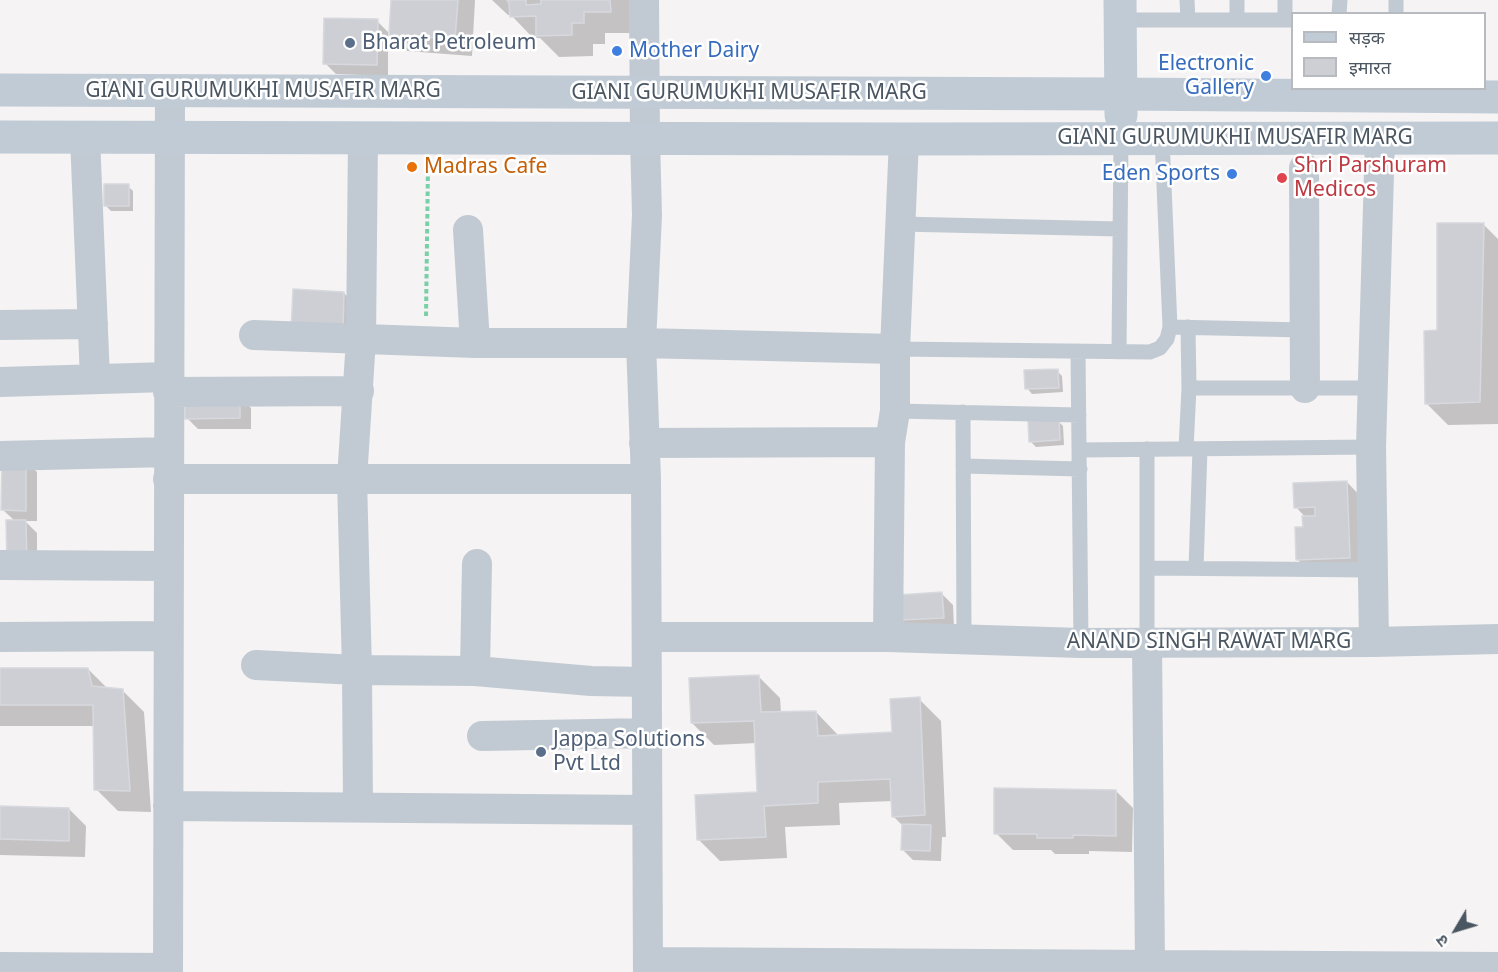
<!DOCTYPE html>
<html>
<head>
<meta charset="utf-8">
<style>
  body { margin:0 }
  #map { position:relative; width:1498px; height:972px; overflow:hidden; background:#f5f3f3; font-family:"Noto Sans","Noto Sans Devanagari",sans-serif }
  canvas { display:block }
  .legend { position:absolute; left:1291px; top:12px; width:195px; height:78px; box-sizing:border-box; background:#fff; border:2px solid #b7bbc0; margin:0; padding:8px 10px; list-style:none; font-size:18px; color:#4a5661 }
  .legend li { display:flex; align-items:center; gap:12px; height:30px }
  .legend b { width:30px; border:2px solid #b7bbc0 }
  .north { position:absolute; left:1426px; top:900px; width:60px; height:60px; -webkit-text-stroke:4px #fff; paint-order:stroke; rotate:232deg; font-size:16px; font-weight:700; line-height:24px; text-align:center; color:#4a5661 }
  .north::after { content:''; display:block; margin:auto; width:21px; height:27px; background:#4a5661; clip-path:polygon(50% 0,100% 100%,50% 72%,0 100%) }
</style>
</head>
<body>
<div id="map">
<canvas width="1498" height="972"></canvas>
<ul class="legend">
<li><b style="height:8px;background:#c1cbd6"></b>सड़क</li>
<li><b style="height:16px;background:#cdcfd5"></b>इमारत</li>
</ul>
<div class="north">उ</div>
</div>
<script>
const ctx = document.querySelector('canvas').getContext('2d');
ctx.lineJoin = 'round';
function fill(path, color) { ctx.fillStyle = color; ctx.fill(path, 'evenodd'); }
const shape = rows => new Path2D(rows.map(r => 'M' + r).join(''));
function strokePath(path, color, width, dash) { ctx.strokeStyle = color; ctx.lineWidth = width; ctx.lineCap = dash ? 'butt' : 'round'; ctx.setLineDash(dash || []); ctx.stroke(path); }
function label(font, color, halo, rows, align = 'center') {
  ctx.font = font + ' "Noto Sans",sans-serif'; ctx.lineWidth = 5; ctx.setLineDash([]); ctx.textBaseline = 'middle'; ctx.strokeStyle = halo; ctx.fillStyle = color; for (const [text, x, y, turn = 0] of rows) {
    ctx.save(); ctx.translate(x, y); ctx.rotate((+turn || 0) * Math.PI / 180); ctx.textAlign = isNaN(turn) ? turn : align; if (halo) ctx.strokeText(text, 0, 0); ctx.fillText(text, 0, 0); ctx.restore();
  }
}
fill(shape([
  [393,0,475,0,472,56,407,51,388,32,388,76,336,74,325,63,377,21,390,34],
  [492,0,630,0,632,33,605,33,605,44,593,44,593,56,559,57,540,38,533,38,511,15,508,15],
  [128,186,133,191,133,211,111,211,106,206],
  [1483,224,1498,239,1498,424,1448,425,1426,403,1438,331],
  [344,293,355,305,353,344,304,341],
  [1057,371,1062,376,1063,392,1032,394,1027,388],
  [240,397,251,408,251,429,198,429,187,418],
  [1058,421,1063,426,1064,445,1036,447,1031,442],
  [26,461,37,472,37,521,25,521,37,533,37,573,19,573,15,521,3,510],
  [1347,482,1363,499,1366,575,1315,576,1298,560,1306,518,1296,507],
  [942,594,953,605,954,628,912,631,901,620],
  [0,669,88,669,108,689,122,690,144,712,151,812,118,811,96,789,95,726,0,726],
  [758,676,780,698,781,713,816,712,837,734,838,736,893,734,919,699,941,721,946,837,942,837,941,861,913,860,902,849,903,826,893,816,893,801,839,803,840,825,785,827,787,858,720,861,698,839,759,794,757,743,714,745,692,723],
  [1116,791,1133,808,1132,852,1089,851,1089,854,1055,854,1051,850,1013,850,996,833],
  [0,808,69,809,86,826,85,857,0,855]
]), '#0003');
const building = shape([
  [391,0,458,0,455,39,389,35,391,0],
  [507,0,526,0,526,5,541,4,541,0,610,0,611,12,584,12,584,23,572,23,572,35,536,36,536,16,510,17,509,3,507,0],
  [324,18,378,19,377,65,323,64,324,18],
  [104,184,129,184,129,206,104,206,104,184],
  [1437,223,1484,223,1480,402,1425,404,1424,331,1437,330,1437,223],
  [293,289,344,292,343,333,291,331,293,289],
  [1058,369,1059,388,1025,389,1024,370,1058,369],
  [240,395,240,418,185,419,185,396,240,395],
  [1059,419,1060,440,1029,442,1028,421,1059,419],
  [2,459,26,459,26,511,1,510,2,459],
  [1347,481,1350,558,1296,560,1295,527,1303,527,1302,516,1315,516,1315,507,1294,508,1293,483,1347,481],
  [6,520,26,520,27,562,7,563,6,520],
  [942,592,944,618,900,620,898,595,942,592],
  [0,668,88,668,92,686,123,689,130,791,94,790,93,705,0,705,0,668],
  [759,675,761,712,816,711,818,736,892,732,890,699,920,697,925,815,892,817,890,779,818,782,818,803,764,806,766,837,697,840,695,795,757,792,754,721,691,723,689,678,759,675],
  [994,788,1116,790,1116,836,1073,835,1073,838,1037,838,1037,834,994,834,994,788],
  [0,806,69,808,69,841,0,839,0,806],
  [902,824,931,825,930,851,901,850,902,824]
]);
fill(building, '#cdcfd5');
strokePath(building, '#d7d9de', 1.5);
strokePath(shape([
  [426,316,428,165]
]), '#7ad0a6', 4, [4.5, 3]);
strokePath(shape([
  [1187,0,1188,20],
  [1237,0,1237,20],
  [1339,14,1340,0],
  [1396,14,1396,0],
  [1120,20,1292,20],
  [1285,20,1285,0],
  [900,224,1120,229],
  [1170,327,1304,330],
  [895,349,1150,352,1160,348,1167,339,1170,327,1162,138],
  [1078,351,1081,643],
  [1119,352,1121,138],
  [1189,388,1373,388],
  [895,411,1079,415],
  [963,412,964,639],
  [1147,449,1147,643],
  [1186,449,1189,388,1188,327],
  [1080,450,1371,447],
  [963,466,1080,469],
  [1147,568,1373,570],
  [1196,568,1200,449]
]), '#c1cad2', 15);
strokePath(shape([
  [644,0,645,138,647,215,641,343,646,479,648,972],
  [85,137,95,379],
  [1304,168,1305,388],
  [468,230,475,343],
  [0,325,93,324],
  [254,335,475,343,641,343,895,349],
  [0,382,168,377],
  [168,392,359,391],
  [644,443,890,442],
  [0,456,169,452],
  [168,479,646,479],
  [0,565,168,566],
  [0,637,168,636],
  [647,637,888,637,1081,643,1374,642,1371,447,1380,138],
  [888,637,890,442,895,411,895,349,904,139],
  [1374,642,1498,639],
  [1147,643,1150,966],
  [256,665,357,670,475,671,591,681,647,682],
  [475,671,477,564],
  [482,736,647,733],
  [168,806,647,810],
  [358,807,357,670,352,479,361,339,363,137],
  [648,962,1498,967],
  [0,967,168,968],
  [168,972,170,90]
]), '#c1cad2', 30);
strokePath(shape([
  [1120,0,1121,115],
  [0,90,1120,94,1498,97],
  [0,137,904,139,1498,138]
]), '#c1cbd6', 33);
for (const [x, y, r, color] of [
  [350,43,6,"#5c6f8a"],
  [617,51,6,"#3f7fe0"],
  [1266,76,6,"#3f7fe0"],
  [412,167,6,"#e8710a"],
  [1232,174,6,"#3f7fe0"],
  [1282,178,6,"#e0444e"],
  [541,752,6,"#5c6f8a"]
]) { const dot = new Path2D(); dot.arc(x, y, r, 0, 2 * Math.PI); ctx.fillStyle = color; ctx.fill(dot); strokePath(dot, '#fff', 2); }
label('21px', '#4e5e75', '#fff', [
  ["Bharat Petroleum",362,43],
  ["Jappa Solutions",553,740],
  ["Pvt Ltd",553,764]
], 'left');
label('21px', '#366cbe', '#fff', [
  ["Mother Dairy",629,51,"left"],
  ["Electronic",1254,64],
  ["Gallery",1254,88],
  ["Eden Sports",1220,174]
], 'right');
label('21px', '#4a5661', '#fff', [
  ["GIANI GURUMUKHI MUSAFIR MARG",263,91],
  ["GIANI GURUMUKHI MUSAFIR MARG",749,93],
  ["GIANI GURUMUKHI MUSAFIR MARG",1235,138],
  ["ANAND SINGH RAWAT MARG",1209,642]
]);
label('21px', '#be3a42', '#fff', [
  ["Shri Parshuram",1294,166],
  ["Medicos",1294,190]
], 'left');
label('21px', '#c56008', '#fff', [
  ["Madras Cafe",424,167]
], 'left');
</script>
</body>
</html>
